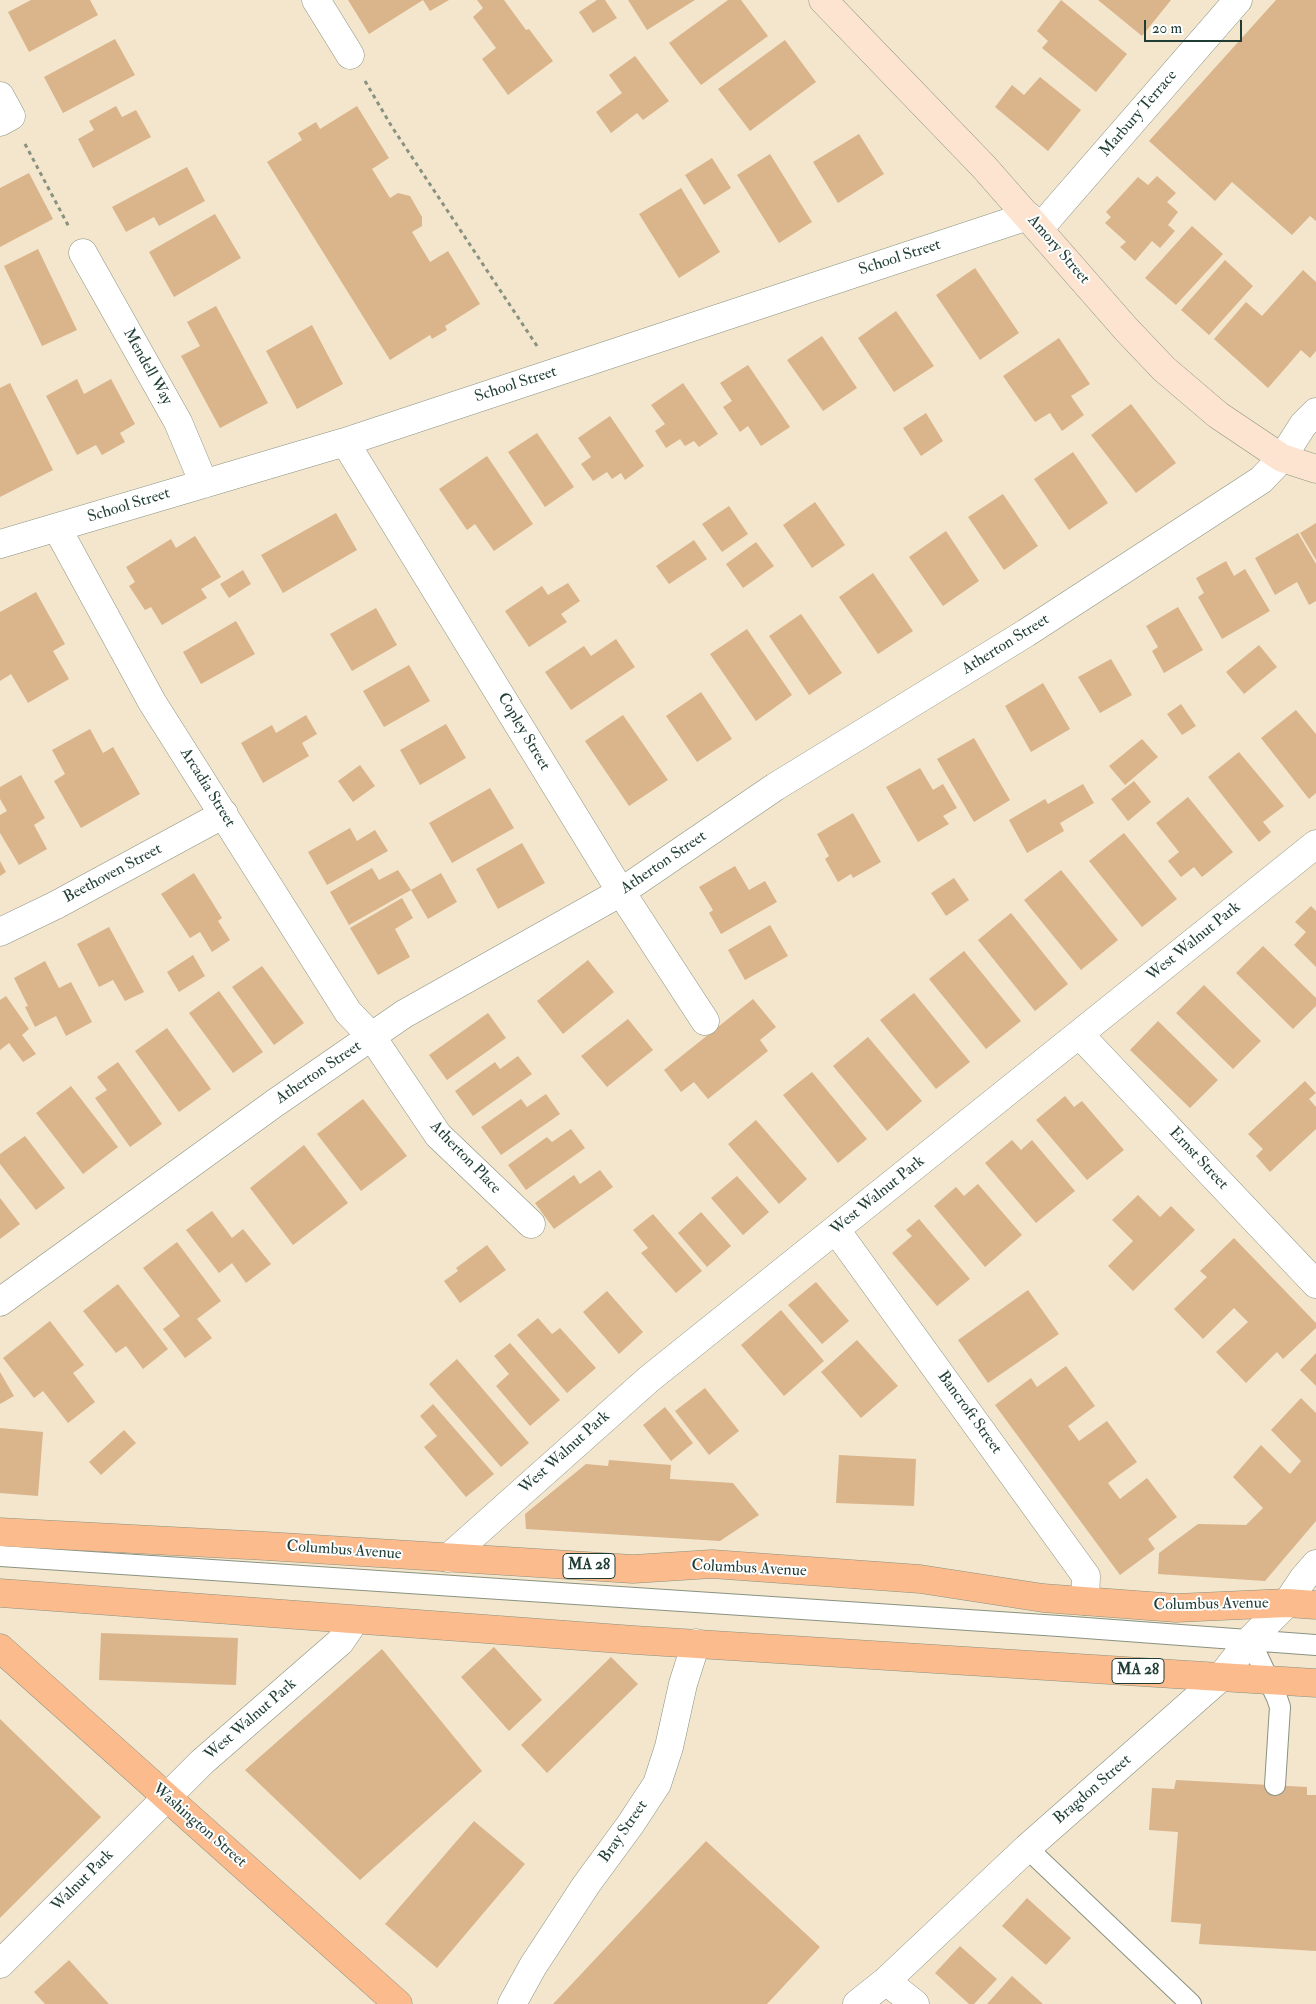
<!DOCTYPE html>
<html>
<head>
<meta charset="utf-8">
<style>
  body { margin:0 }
  #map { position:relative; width:1316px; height:2004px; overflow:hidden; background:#f3e6cc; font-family:"IM FELL Double Pica",serif }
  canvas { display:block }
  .scale { position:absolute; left:1144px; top:20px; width:98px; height:22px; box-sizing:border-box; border:2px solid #1f3d34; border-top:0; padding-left:6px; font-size:15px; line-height:18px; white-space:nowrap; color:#1f3d34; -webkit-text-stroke:4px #fff; paint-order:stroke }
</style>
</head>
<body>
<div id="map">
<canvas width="1316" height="2004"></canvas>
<div class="scale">20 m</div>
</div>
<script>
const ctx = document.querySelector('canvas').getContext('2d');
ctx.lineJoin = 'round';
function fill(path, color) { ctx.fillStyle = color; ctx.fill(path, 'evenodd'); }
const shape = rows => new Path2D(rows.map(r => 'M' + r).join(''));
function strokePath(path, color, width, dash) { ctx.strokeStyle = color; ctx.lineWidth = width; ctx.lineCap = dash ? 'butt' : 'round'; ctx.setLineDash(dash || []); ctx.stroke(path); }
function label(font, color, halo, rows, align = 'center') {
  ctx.font = font + ' "IM FELL Double Pica",serif'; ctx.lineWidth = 4; ctx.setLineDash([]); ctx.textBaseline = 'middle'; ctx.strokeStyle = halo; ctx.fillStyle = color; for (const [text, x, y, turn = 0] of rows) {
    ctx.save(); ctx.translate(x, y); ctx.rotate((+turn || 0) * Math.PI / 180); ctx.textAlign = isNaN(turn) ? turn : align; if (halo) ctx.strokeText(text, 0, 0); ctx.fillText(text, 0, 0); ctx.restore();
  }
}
fill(shape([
  [31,0,90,0,98,15,29,52,8,12],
  [348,0,423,0,369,34],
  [423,0,449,0,430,11],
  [477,0,504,0,526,30,529,29,553,61,508,95,482,59,496,48,473,17,483,8],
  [597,0,605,0,617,18,593,33,579,12],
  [628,0,695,0,647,30],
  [728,0,741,0,768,36,701,85,669,43],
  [1061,0,1127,54,1096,92,1042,48,1048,41,1037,31],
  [1098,0,1171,0,1142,36],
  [1276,0,1316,0,1316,221,1310,216,1292,235,1232,182,1215,201,1149,141],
  [115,39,135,75,63,113,44,77],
  [785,40,816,82,750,131,718,89],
  [635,56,669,101,643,120,637,113,611,133,596,112,622,93,609,75],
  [1040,77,1081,110,1048,151,995,107,1012,85,1024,95],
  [116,106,122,117,136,110,151,137,93,168,78,139,94,130,89,121],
  [357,106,389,158,372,169,390,198,398,193,410,196,422,217,422,226,412,232,430,262,448,251,480,304,445,326,447,330,432,339,430,335,390,360,267,162,302,140,298,133,316,122,320,129],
  [859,134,884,174,838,203,813,162],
  [770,154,812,222,779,243,737,175],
  [712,158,731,188,704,205,685,175],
  [187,167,205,201,159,226,154,217,126,232,112,207],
  [29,173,53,219,0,247,0,188],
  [1157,176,1176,193,1167,202,1178,212,1168,225,1175,231,1160,248,1152,241,1135,261,1120,247,1126,242,1105,223,1111,217,1106,212,1138,177,1148,185],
  [681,188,720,252,679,278,639,214],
  [215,214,241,258,174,297,149,252],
  [1192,226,1223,254,1176,305,1145,278],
  [38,249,77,330,42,346,4,266],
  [1225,260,1253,286,1209,335,1181,310],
  [975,268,1019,333,980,360,936,295],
  [1303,270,1316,282,1316,351,1310,358,1301,350,1268,388,1214,339,1246,302,1262,316],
  [216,306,268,403,220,428,181,356,200,346,187,322],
  [896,311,934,366,894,392,858,338],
  [312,325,343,384,297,409,266,351],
  [822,336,857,388,823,411,787,360],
  [1059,338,1090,384,1071,396,1084,415,1062,431,1050,413,1035,422,1003,376],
  [748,365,790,427,761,446,748,426,740,432,723,407,732,401,720,383],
  [77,379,84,394,111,379,135,424,120,433,125,442,102,455,96,445,77,455,46,396],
  [10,383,53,470,0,497,0,388],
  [683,383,718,434,699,447,694,441,685,446,680,439,666,448,655,431,665,424,651,405],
  [1131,404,1176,463,1136,493,1091,435],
  [926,413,943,441,921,456,903,428],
  [610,416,644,466,625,480,621,473,612,479,607,472,593,481,581,464,591,457,578,438],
  [537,433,574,487,545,507,508,452],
  [1073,452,1108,503,1069,530,1034,479],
  [487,456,533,524,494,551,475,524,467,530,439,489],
  [1003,494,1038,546,1004,570,968,517],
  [815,502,845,545,812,568,783,525],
  [729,506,748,534,722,552,702,524],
  [336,513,357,550,283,593,261,555],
  [1316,523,1316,560,1300,533],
  [946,531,979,581,943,606,909,557],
  [1298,533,1316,564,1316,601,1309,605,1297,582,1275,595,1255,558],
  [195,536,221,577,201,589,207,598,162,625,151,607,145,610,129,586,135,582,126,567,171,539,176,548],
  [694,540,707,559,669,584,656,566],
  [756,542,774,566,743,588,726,564],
  [1226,561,1234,576,1245,569,1270,611,1222,639,1198,597,1204,593,1196,578],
  [243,570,251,584,229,598,220,584],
  [873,573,913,631,878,654,839,597],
  [568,583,580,601,561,614,567,622,529,647,505,611,542,586,548,595],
  [36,592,65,644,53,651,69,679,28,703,11,674,0,681,0,612],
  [1178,607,1203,650,1164,673,1152,651,1158,647,1146,626],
  [376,608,397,645,352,671,330,634],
  [801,614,842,673,809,695,769,636],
  [236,621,255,654,201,684,183,652],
  [747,629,792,695,756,721,710,654],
  [616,639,635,667,571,710,545,672,584,646,591,656],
  [1259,645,1277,667,1244,694,1226,672],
  [1111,659,1132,695,1100,713,1078,677],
  [409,665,430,701,384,727,363,691],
  [1043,683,1070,729,1031,752,1005,706],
  [701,692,732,739,697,762,666,716],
  [1181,704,1196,726,1182,735,1167,714],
  [1296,710,1316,734,1316,793,1309,799,1261,738],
  [306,715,317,734,302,743,309,756,263,783,241,743,272,725,276,733],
  [623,715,668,780,629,806,585,741],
  [446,724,466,758,420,785,400,750],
  [90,729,103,753,113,747,140,794,81,828,54,781,65,774,52,750],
  [974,738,1010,800,974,822,937,759],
  [1142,739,1158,757,1125,785,1109,766],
  [1239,752,1284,806,1263,822,1271,832,1259,842,1208,777],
  [360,765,375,786,353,802,338,781],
  [920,768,933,790,943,784,957,808,943,816,949,824,918,842,886,787],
  [21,775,45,818,34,825,47,849,19,865,0,833,0,815,7,811,0,799,0,787],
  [1134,781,1151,802,1128,821,1111,799],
  [1083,784,1094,803,1060,823,1064,831,1027,853,1009,820,1045,799,1048,804],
  [490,788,514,828,452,863,429,823],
  [1188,797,1233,852,1202,877,1194,867,1181,877,1168,861,1179,852,1156,823],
  [853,813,881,862,853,878,851,874,838,882,825,859,829,856,817,834],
  [350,828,357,841,375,830,388,851,327,885,308,852],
  [1124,833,1177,899,1142,927,1089,861],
  [522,843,545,883,498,909,476,869],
  [0,861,6,872,0,876],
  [735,866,749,890,765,881,777,902,721,934,709,913,713,910,699,887],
  [372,868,379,880,398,870,411,890,349,925,330,892],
  [1061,870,1118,940,1081,970,1024,900],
  [194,873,222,918,218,921,230,940,212,952,200,932,190,938,161,894],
  [441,873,457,902,428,919,411,890],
  [954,878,969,900,946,916,931,893],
  [402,898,413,918,395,929,410,957,378,975,350,928],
  [1311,906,1316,911,1316,967,1294,945,1306,932,1295,922],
  [1011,913,1068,984,1035,1011,978,940],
  [770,925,788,956,745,980,728,950],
  [109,927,144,992,125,1001,113,980,99,987,77,944],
  [1263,946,1316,998,1316,1006,1293,1029,1236,973],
  [964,951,1021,1021,986,1049,929,979],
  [193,955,205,976,179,992,167,972],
  [588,960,614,992,563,1034,537,1001],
  [45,961,59,988,71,982,92,1022,66,1036,56,1016,35,1027,25,1007,28,1006,14,978],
  [262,966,304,1023,274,1045,232,987],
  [1204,985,1261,1041,1233,1069,1176,1013],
  [219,991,263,1052,233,1073,189,1013],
  [914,993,970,1062,936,1089,880,1020],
  [6,996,29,1029,22,1035,36,1054,23,1062,9,1043,0,1050,0,1000],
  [753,999,776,1027,760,1040,768,1051,708,1099,694,1082,681,1092,664,1070],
  [488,1013,506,1038,447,1080,429,1055],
  [628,1019,653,1050,607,1087,581,1056],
  [1158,1021,1218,1080,1190,1108,1130,1050],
  [167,1028,211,1089,179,1112,135,1051],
  [868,1037,922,1101,887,1131,833,1066],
  [518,1056,532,1074,473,1116,455,1091,495,1062,500,1069],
  [118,1062,162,1124,130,1147,95,1098,107,1090,97,1077],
  [812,1072,867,1139,838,1163,783,1095],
  [1305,1081,1316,1093,1309,1099,1316,1107,1316,1129,1270,1172,1256,1156,1263,1149,1248,1134],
  [71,1086,118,1147,83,1174,36,1113],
  [546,1094,560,1114,501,1155,481,1127,521,1099,527,1107],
  [1065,1096,1074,1107,1082,1101,1124,1150,1087,1180,1036,1120],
  [363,1099,407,1156,361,1191,317,1134],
  [756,1120,807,1179,779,1204,728,1144],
  [571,1129,585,1148,526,1190,508,1165,547,1137,552,1142],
  [25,1136,65,1188,36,1210,0,1164,0,1154],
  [1012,1140,1021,1150,1032,1140,1075,1191,1036,1223,985,1163],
  [304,1145,348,1203,293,1245,250,1188],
  [600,1170,613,1187,554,1229,535,1203,574,1175,580,1184],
  [737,1176,769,1212,743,1235,711,1198],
  [978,1184,1022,1235,985,1267,934,1206,956,1187,964,1196],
  [1138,1195,1160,1217,1171,1206,1195,1230,1133,1291,1108,1266,1133,1241,1112,1220],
  [0,1198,20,1224,0,1239],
  [212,1211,232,1238,243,1229,271,1264,246,1283,232,1263,219,1273,186,1230],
  [701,1212,731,1246,707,1267,678,1233],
  [653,1214,702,1271,676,1293,641,1253,648,1248,633,1230],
  [919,1219,970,1279,937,1306,892,1253,912,1236,906,1230],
  [1234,1238,1316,1323,1316,1328,1283,1359,1277,1352,1246,1383,1216,1352,1248,1322,1234,1308,1203,1339,1174,1309,1207,1277,1200,1271],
  [177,1242,221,1301,197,1319,212,1338,185,1358,163,1329,180,1316,143,1268],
  [487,1245,506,1270,460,1303,444,1281,458,1271,456,1268],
  [816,1282,849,1321,822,1344,788,1305],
  [118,1284,168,1349,143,1369,126,1346,116,1353,83,1311],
  [1028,1290,1059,1334,988,1383,958,1340],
  [607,1291,643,1332,619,1354,583,1312],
  [781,1310,824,1361,784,1396,741,1345],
  [538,1318,552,1334,560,1328,596,1368,567,1393,517,1335],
  [50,1321,84,1365,73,1373,95,1402,68,1423,43,1391,34,1398,3,1358],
  [857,1340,898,1386,861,1418,821,1372],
  [510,1343,560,1400,530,1426,496,1386,509,1374,494,1356],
  [1316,1353,1316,1386,1300,1370],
  [457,1359,529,1443,501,1467,429,1384],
  [1066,1366,1095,1406,1068,1426,1079,1441,1107,1421,1137,1462,1108,1483,1120,1499,1147,1478,1177,1517,1148,1539,1155,1549,1120,1575,995,1405,1031,1378,1037,1387],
  [0,1372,14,1396,0,1404],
  [705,1388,739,1431,709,1455,675,1411],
  [1301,1398,1316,1413,1316,1521,1265,1581,1158,1574,1159,1553,1198,1524,1246,1525,1263,1508,1233,1477,1261,1445,1290,1474,1297,1466,1301,1461,1271,1430],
  [433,1404,494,1474,466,1497,424,1447,437,1436,420,1416],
  [665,1407,693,1443,671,1461,643,1425],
  [0,1428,43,1432,38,1496,0,1493],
  [124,1430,136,1443,101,1475,89,1462],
  [839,1455,916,1459,914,1506,836,1503],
  [609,1460,671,1465,670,1479,733,1483,759,1515,720,1541,526,1529,525,1514,586,1464,608,1466],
  [101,1633,238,1638,236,1685,99,1680],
  [494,1647,542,1700,509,1731,461,1677],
  [382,1649,482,1771,360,1880,245,1770],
  [611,1657,638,1684,547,1773,521,1745],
  [0,1719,101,1817,0,1918],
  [1176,1780,1307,1787,1307,1795,1316,1795,1316,1951,1199,1944,1201,1924,1171,1922,1178,1832,1149,1830,1152,1788,1174,1789],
  [474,1821,525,1864,437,1968,385,1924],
  [706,1841,820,1947,767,2004,553,2004],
  [1027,1898,1071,1938,1046,1965,1002,1926],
  [960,1946,997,1979,974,2004,969,2004,935,1973],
  [69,1960,109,2004,45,2004,34,1992],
  [1012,1976,1043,2004,987,2004]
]), '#dab48b');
const lane = shape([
  [0,1556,1059,1626,1316,1645],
  [1250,1640,1277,1698,1280,1707,1275,1785],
  [1027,1848,1191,2004]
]);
const street = shape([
  [316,0,350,55],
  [0,96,11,116,0,122],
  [1039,229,1238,0],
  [83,253,178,422,204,484],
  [345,442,621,892,705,1021],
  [57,528,152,702,348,1012,372,1037,438,1135,531,1224],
  [0,544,345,442,1028,216],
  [0,932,56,905,224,814],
  [1079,1034,1316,1284],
  [836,1230,1086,1576,1085,1601],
  [0,1302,275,1103,404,1014,621,892,775,787,1026,633,1261,480,1282,458,1303,425,1316,412],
  [448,1558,649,1379,1316,844],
  [0,1964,202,1762,340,1642,355,1620],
  [886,1981,915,2004],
  [512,2004,533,1966,586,1885,630,1825,657,1784,669,1747,683,1684,696,1643],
  [857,2004,886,1981,1027,1848,1221,1677,1250,1640,1287,1603,1303,1579,1316,1564]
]);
const secondary = shape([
  [823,0,984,167,1126,329,1164,369,1218,415,1282,458,1316,469]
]);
const primary = shape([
  [0,1532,266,1546,633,1569,712,1564,920,1579,1043,1598,1176,1608,1287,1603,1316,1605],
  [0,1593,634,1640,1316,1683],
  [0,1648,398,2004]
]);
strokePath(lane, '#899280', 22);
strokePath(street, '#899280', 29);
strokePath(secondary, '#899280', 29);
strokePath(primary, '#899280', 29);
strokePath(shape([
  [365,81,392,127,537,346],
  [25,144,69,227]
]), '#899280', 3, [4, 4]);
strokePath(lane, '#fff', 20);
strokePath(street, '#fff', 28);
strokePath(secondary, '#fde4d1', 28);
strokePath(primary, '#fbbb8d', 28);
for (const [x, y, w] of [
  [589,1566,52],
  [1138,1671,52]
]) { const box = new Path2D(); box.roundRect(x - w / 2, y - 12.5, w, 25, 4); ctx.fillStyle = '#fff'; ctx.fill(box); strokePath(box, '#1f3d34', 1); }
label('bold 15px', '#1f3d34', null, [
  ["MA 28",589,1566],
  ["MA 28",1138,1671]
]);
label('16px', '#1f3d34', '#fff', [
  ["Marbury Terrace",1139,114,-49],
  ["Amory Street",1058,250,49],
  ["School Street",900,258,-18],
  ["Mendell Way",147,367,61],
  ["School Street",516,385,-18],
  ["School Street",129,506,-17],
  ["Atherton Street",1006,645,-32],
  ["Copley Street",523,732,59],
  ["Arcadia Street",207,788,58],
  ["Atherton Street",664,863,-34],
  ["Beethoven Street",113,874,-28],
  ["West Walnut Park",1194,942,-39],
  ["Atherton Street",319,1073,-34],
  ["Atherton Place",465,1158,46],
  ["Ernst Street",1198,1159,47],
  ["West Walnut Park",878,1196,-39],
  ["Bancroft Street",969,1413,54],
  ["West Walnut Park",565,1453,-42],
  ["Columbus Avenue",344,1551,4],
  ["Columbus Avenue",749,1569,3],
  ["Columbus Avenue",1211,1605,-1],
  ["West Walnut Park",251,1720,-41],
  ["Bragdon Street",1093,1790,-41],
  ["Washington Street",199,1826,41],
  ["Bray Street",624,1832,-55],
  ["Walnut Park",83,1881,-45]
]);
</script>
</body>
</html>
